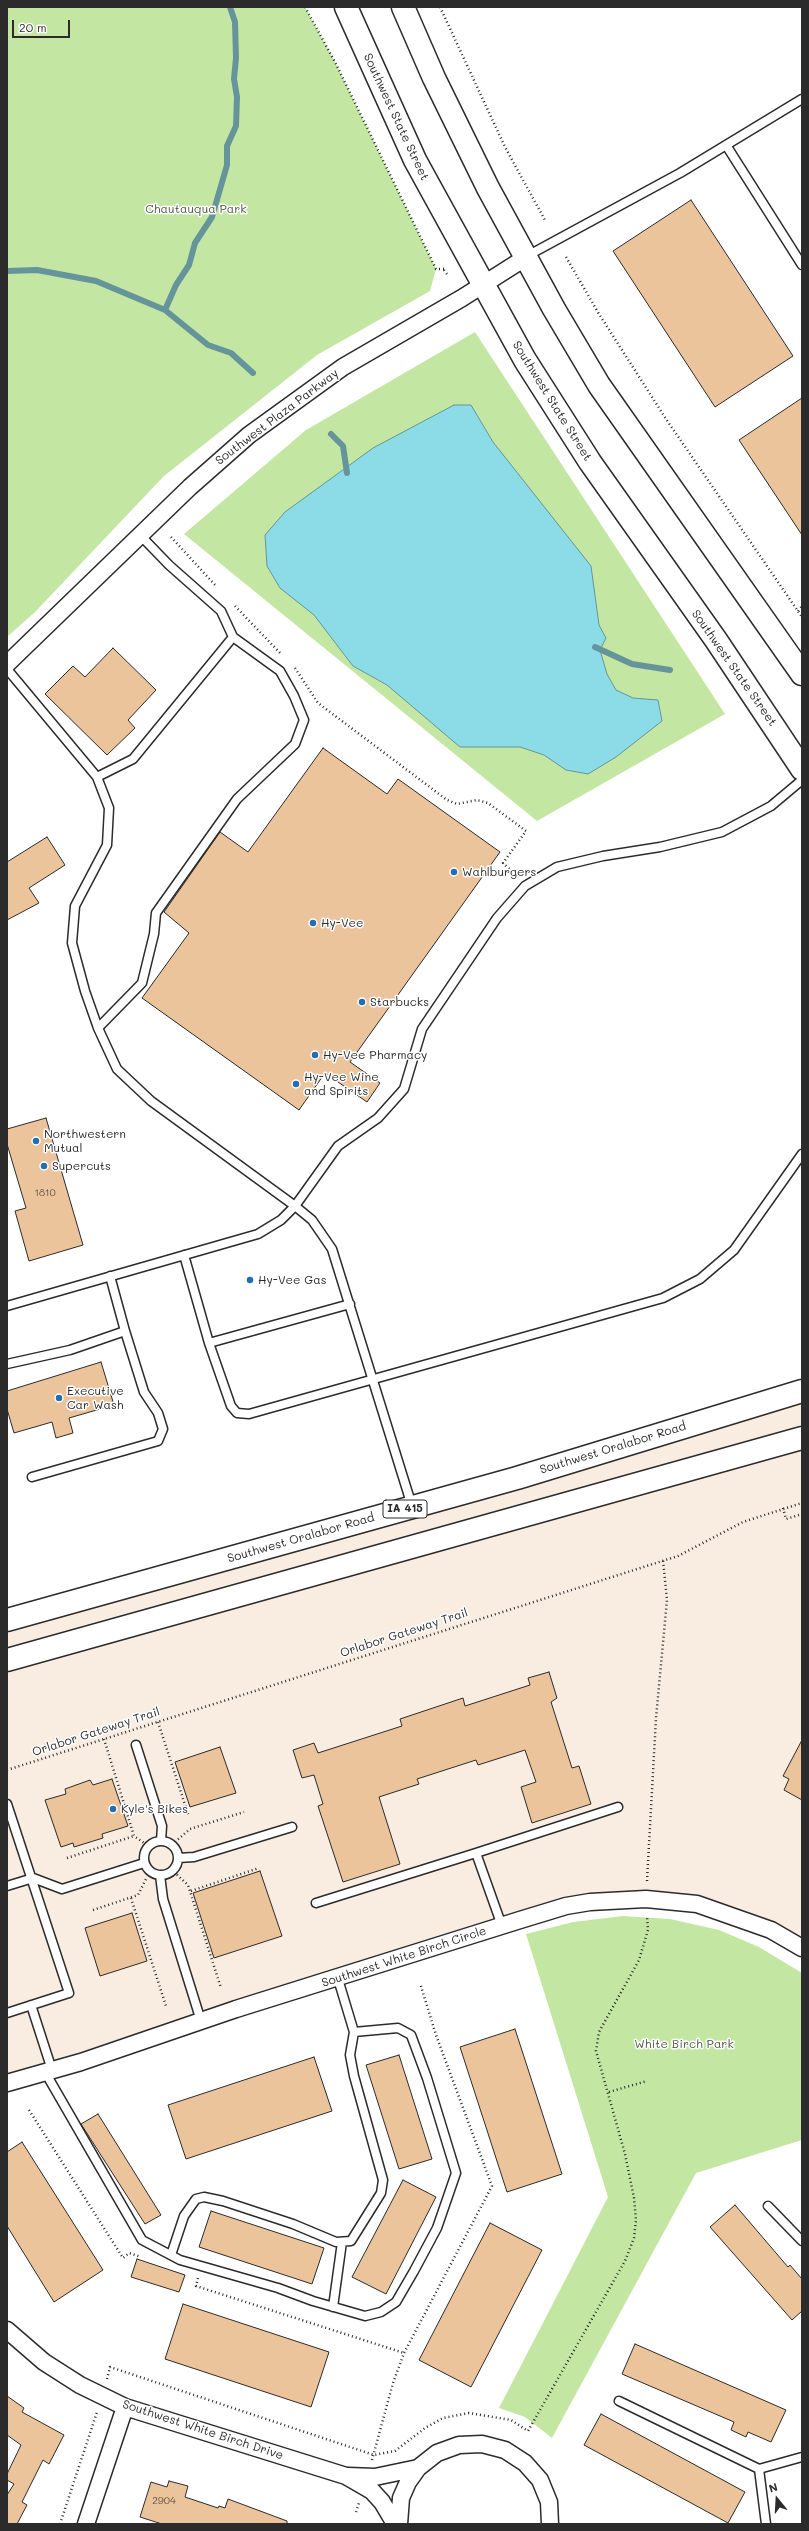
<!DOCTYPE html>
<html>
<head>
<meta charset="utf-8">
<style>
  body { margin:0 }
  #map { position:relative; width:809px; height:2531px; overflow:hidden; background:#fff; font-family:Mali,sans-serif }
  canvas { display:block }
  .frame { position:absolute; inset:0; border:8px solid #2b2b2b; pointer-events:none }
  .north { position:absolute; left:757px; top:2479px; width:40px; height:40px; -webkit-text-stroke:3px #fff; paint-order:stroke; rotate:342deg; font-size:11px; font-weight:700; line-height:16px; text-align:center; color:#2b2b2b }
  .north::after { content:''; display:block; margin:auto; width:14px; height:18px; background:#2b2b2b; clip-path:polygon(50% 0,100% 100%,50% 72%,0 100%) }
  .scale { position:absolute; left:12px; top:20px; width:58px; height:18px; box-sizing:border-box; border:2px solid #2b2b2b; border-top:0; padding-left:5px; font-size:12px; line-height:14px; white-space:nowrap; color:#2b2b2b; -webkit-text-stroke:3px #fff; paint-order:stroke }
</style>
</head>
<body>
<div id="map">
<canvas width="809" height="2531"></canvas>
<div class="frame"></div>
<div class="north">N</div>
<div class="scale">20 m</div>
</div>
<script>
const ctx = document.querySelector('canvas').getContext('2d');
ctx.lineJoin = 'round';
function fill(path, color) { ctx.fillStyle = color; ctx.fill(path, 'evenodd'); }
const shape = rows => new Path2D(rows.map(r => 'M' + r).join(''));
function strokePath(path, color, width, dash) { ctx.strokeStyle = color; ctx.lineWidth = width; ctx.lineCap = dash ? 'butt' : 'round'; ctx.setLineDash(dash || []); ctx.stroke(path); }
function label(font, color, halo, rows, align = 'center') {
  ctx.font = font + ' Mali,sans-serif'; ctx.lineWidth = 3; ctx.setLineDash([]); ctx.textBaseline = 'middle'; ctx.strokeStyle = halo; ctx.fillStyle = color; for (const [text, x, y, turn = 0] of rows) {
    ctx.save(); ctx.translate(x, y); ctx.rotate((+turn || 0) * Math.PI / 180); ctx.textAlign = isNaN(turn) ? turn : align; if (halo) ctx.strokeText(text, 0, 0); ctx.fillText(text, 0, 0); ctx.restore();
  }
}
fill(shape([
  [802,1391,802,1948,697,1904,590,1902,7,2083,7,1620]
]), '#f9ede1');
fill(shape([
  [7,7,305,7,336,64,436,269,430,291,317,355,164,476,35,612,7,637],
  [475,332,725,714,537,821,184,534,306,430],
  [623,1916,670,1919,719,1930,759,1947,802,1973,802,2140,696,2173,552,2438,525,2417,499,2408,608,2197,526,1934,573,1922]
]), '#c3e7a2');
const water = shape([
  [454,405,471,405,493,442,591,566,599,625,606,638,600,650,607,674,616,690,633,698,658,700,662,721,616,757,588,774,566,770,544,755,520,747,460,747,387,685,353,666,314,615,280,588,267,566,265,535,285,512,373,448,454,405]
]);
fill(water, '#8bdce6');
strokePath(water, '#65959b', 1);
strokePath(shape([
  [7,271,37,270,96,281,165,310,208,345,231,353,253,373],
  [165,310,176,285,189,265,195,243,212,217,227,165,227,146,236,126,237,97,234,79,236,58,235,22,230,7],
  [331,434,343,446,347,473],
  [595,647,632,664,670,670]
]), '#65959b', 6);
const building = shape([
  [691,200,793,356,715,407,613,251,691,200],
  [802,398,802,535,739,440,802,398],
  [113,648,156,690,128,720,135,728,107,755,45,694,73,666,85,677,113,648],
  [323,748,387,794,398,779,500,852,350,1062,380,1083,367,1102,325,1073,299,1110,142,998,189,933,164,912,220,832,248,852,323,748],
  [47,837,65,865,29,888,39,903,7,920,7,862,47,837],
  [46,1118,83,1245,29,1261,15,1211,26,1208,7,1144,7,1129,46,1118],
  [101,1362,114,1405,69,1418,73,1433,56,1438,52,1422,14,1433,7,1409,7,1391,101,1362],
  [549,1672,557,1698,551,1702,572,1768,579,1766,591,1804,532,1823,521,1787,536,1782,525,1750,478,1765,476,1760,417,1779,419,1784,379,1797,400,1864,343,1882,318,1806,323,1804,314,1775,302,1778,293,1750,314,1743,318,1753,402,1726,400,1719,463,1698,465,1706,530,1685,528,1678,549,1672],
  [802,1740,802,1800,784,1790,789,1779,783,1776,802,1740],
  [220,1747,236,1793,190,1807,175,1762,220,1747],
  [112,1779,128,1826,102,1834,103,1838,74,1847,73,1843,61,1847,45,1800,66,1794,65,1789,90,1780,93,1785,112,1779],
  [260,1871,282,1936,214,1958,193,1893,260,1871],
  [132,1913,147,1961,100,1976,85,1928,132,1913],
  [515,2029,562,2174,507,2192,460,2047,515,2029],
  [399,2055,432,2159,399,2169,366,2065,399,2055],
  [314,2057,332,2111,186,2159,168,2105,314,2057],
  [98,2114,161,2215,145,2224,81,2124,98,2114],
  [22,2142,103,2270,54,2302,7,2226,7,2152,22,2142],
  [403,2180,436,2197,386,2294,352,2277,403,2180],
  [735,2205,788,2267,790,2265,802,2279,802,2311,792,2320,710,2227,735,2205],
  [211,2211,324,2248,312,2284,199,2247,211,2211],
  [490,2223,542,2250,471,2387,419,2360,490,2223],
  [137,2259,185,2275,179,2292,131,2277,137,2259],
  [183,2304,329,2352,311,2407,165,2359,183,2304],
  [635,2344,786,2410,771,2442,748,2432,746,2437,731,2430,734,2422,622,2374,635,2344],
  [7,2396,24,2408,22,2412,64,2435,49,2464,43,2460,22,2502,27,2505,17,2524,7,2524,7,2495,14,2484,7,2480,7,2474,21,2445,7,2435,7,2396],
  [601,2414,745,2492,728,2523,584,2445,601,2414],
  [169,2481,188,2486,185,2497,218,2508,219,2506,225,2508,228,2499,287,2521,287,2524,162,2524,140,2517,151,2482,167,2487,169,2481]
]);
fill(building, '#ecc49c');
strokePath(building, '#2b2b2b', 1);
const service = shape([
  [726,145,802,265],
  [527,256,680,173,802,99],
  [7,669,97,777,109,808,107,845,75,906,72,943,85,991,98,1028,117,1069,151,1101,295,1206,312,1220,332,1249,412,1506],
  [97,777,133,759,233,637,221,611,169,565,140,535],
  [98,1028,142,983,154,934,156,913,237,799,295,744,304,720,294,696,280,671,233,637],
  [184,1255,209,1343,350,1304],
  [7,1306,258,1234,281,1220,295,1206,338,1146,378,1118,404,1089,422,1029,497,918,525,886,557,867,603,856,660,847,722,832,771,806,802,780],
  [209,1343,231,1406,237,1413,249,1414,663,1298,700,1279,734,1250,802,1154],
  [7,1364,70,1350,125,1331,110,1276],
  [32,1477,158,1441,163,1429,158,1413,144,1392,125,1331],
  [136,1745,162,1826,161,1841],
  [7,1804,69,1993,7,2013],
  '144 1858a17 17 0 1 1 34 0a17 17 0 1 1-34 0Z',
  [476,1853,618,1807],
  [178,1858,194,1857,292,1827],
  [160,1875,163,1899,201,2021],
  [7,1886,33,1878,62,1889,144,1863],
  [316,1903,476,1853,502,1926],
  [31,2005,52,2070],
  [45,2072,142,2240,180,2260,278,2288,313,2301,365,2316,381,2312,396,2302,414,2271,437,2228,456,2173,427,2078,411,2035,398,2028,354,2032,338,1979],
  [768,2206,802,2241],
  [171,2255,184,2216,196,2199,204,2197,223,2201,293,2224,336,2242,351,2241,381,2193,383,2180,354,2076,350,2055,354,2032],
  [333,2307,342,2242],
  [619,2401,759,2469,802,2457],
  [759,2469,766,2524]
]);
const minor = shape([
  [7,664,190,487,249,435,343,367,462,298,525,258],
  [7,2083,81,2062,236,2009,520,1920,566,1906,590,1902,646,1899,697,1904,771,1930,802,1948],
  [7,2330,44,2362,80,2385,125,2407,346,2476,372,2491,382,2502,395,2524],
  [348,2476,375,2477,418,2468],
  [86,2524,125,2407],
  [399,2524,401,2498,408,2482,418,2468,437,2453,459,2445,482,2444,505,2450,525,2463,540,2480,549,2502,550,2524]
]);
const secondary = shape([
  [346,7,415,160,525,360,590,462,716,640,802,769],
  [403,7,434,78,488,188,554,309,599,385,802,674]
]);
const primary = shape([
  [7,1620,517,1478,802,1391],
  [7,1660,802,1438]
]);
strokePath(service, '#2b2b2b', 11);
strokePath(minor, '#2b2b2b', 19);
strokePath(secondary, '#2b2b2b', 25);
strokePath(primary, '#2b2b2b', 25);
strokePath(shape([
  [305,7,336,64,436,269,447,269],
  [440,7,505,147,546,222],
  [566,257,599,314,666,419,802,617],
  [444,270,447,274],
  [171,537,216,586],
  [235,606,280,653],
  [798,611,802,606],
  [295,668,318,703,447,800,457,804,477,800,488,803,526,831,503,863,517,876],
  [783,1508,786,1519,802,1514],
  [158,1722,189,1817],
  [104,1739,134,1836,147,1845],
  [7,1770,678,1556,743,1522,802,1503],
  [175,1842,190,1829,244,1812],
  [67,1858,134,1836],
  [174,1872,188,1885,221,1988],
  [647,1881,656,1718,667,1600,663,1560],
  [191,1891,259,1868],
  [131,1898,166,2006],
  [93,1910,138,1895,146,1879],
  [609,2092,647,2081],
  [29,2110,123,2258,129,2253,141,2257],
  [198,2278,196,2286,404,2353],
  [107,2379,110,2367,374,2455,395,2451,425,2428,443,2418,469,2413,511,2420,528,2431,625,2261,634,2238,636,2220,634,2198,625,2154,596,2051,599,2032,639,1960,648,1930,647,1916],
  [372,2460,393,2383,404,2353,492,2186,436,2035,420,1983],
  [356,2512,359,2503],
  [60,2524,97,2412]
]), '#2b2b2b', 2.5, [1, 3]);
strokePath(service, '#fff', 8);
strokePath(minor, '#fff', 16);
strokePath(secondary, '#fff', 22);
strokePath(primary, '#fff', 22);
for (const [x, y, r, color] of [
  [454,872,4,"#1f6fb2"],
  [313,923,4,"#1f6fb2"],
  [362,1002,4,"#1f6fb2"],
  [315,1055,4,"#1f6fb2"],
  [296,1084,4,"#1f6fb2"],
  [36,1141,4,"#1f6fb2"],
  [44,1166,4,"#1f6fb2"],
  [250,1280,4,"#1f6fb2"],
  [59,1398,4,"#1f6fb2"],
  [113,1809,4,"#1f6fb2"]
]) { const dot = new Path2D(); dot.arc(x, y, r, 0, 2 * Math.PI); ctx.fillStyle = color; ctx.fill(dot); strokePath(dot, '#fff', 1.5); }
label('10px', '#5b5147', null, [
  ["1810",45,1193],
  ["2904",164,2501]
]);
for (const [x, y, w] of [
  [405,1509,44]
]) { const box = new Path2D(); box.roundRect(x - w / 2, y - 9, w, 18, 3); ctx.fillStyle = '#fff'; ctx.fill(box); strokePath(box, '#2b2b2b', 1); }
label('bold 11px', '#2b2b2b', null, [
  ["IA 415",405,1509]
]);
label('12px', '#2b2b2b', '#fff', [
  ["Southwest State Street",396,117,65],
  ["Southwest State Street",552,401,58],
  ["Southwest Plaza Parkway",277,417,-37],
  ["Southwest State Street",734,668,55],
  ["Southwest Oralabor Road",613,1448,-17],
  ["Southwest Oralabor Road",301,1538,-16],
  ["Orlabor Gateway Trail",404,1633,-18],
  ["Orlabor Gateway Trail",96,1732,-18],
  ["Southwest White Birch Circle",404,1957,-18],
  ["Southwest White Birch Drive",203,2430,18]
]);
label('12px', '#515a49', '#fff', [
  ["Chautauqua Park",196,209],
  ["White Birch Park",684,2044]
]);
label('12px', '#2b2b2b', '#fff', [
  ["Wahlburgers",462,872],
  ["Hy-Vee",321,923],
  ["Starbucks",370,1002],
  ["Hy-Vee Pharmacy",323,1055],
  ["Hy-Vee Wine",304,1077],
  ["and Spirits",304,1091],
  ["Northwestern",44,1134],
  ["Mutual",44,1148],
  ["Supercuts",52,1166],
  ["Hy-Vee Gas",258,1280],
  ["Executive",67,1391],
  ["Car Wash",67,1405],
  ["Kyle's Bikes",121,1809]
], 'left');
</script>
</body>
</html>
